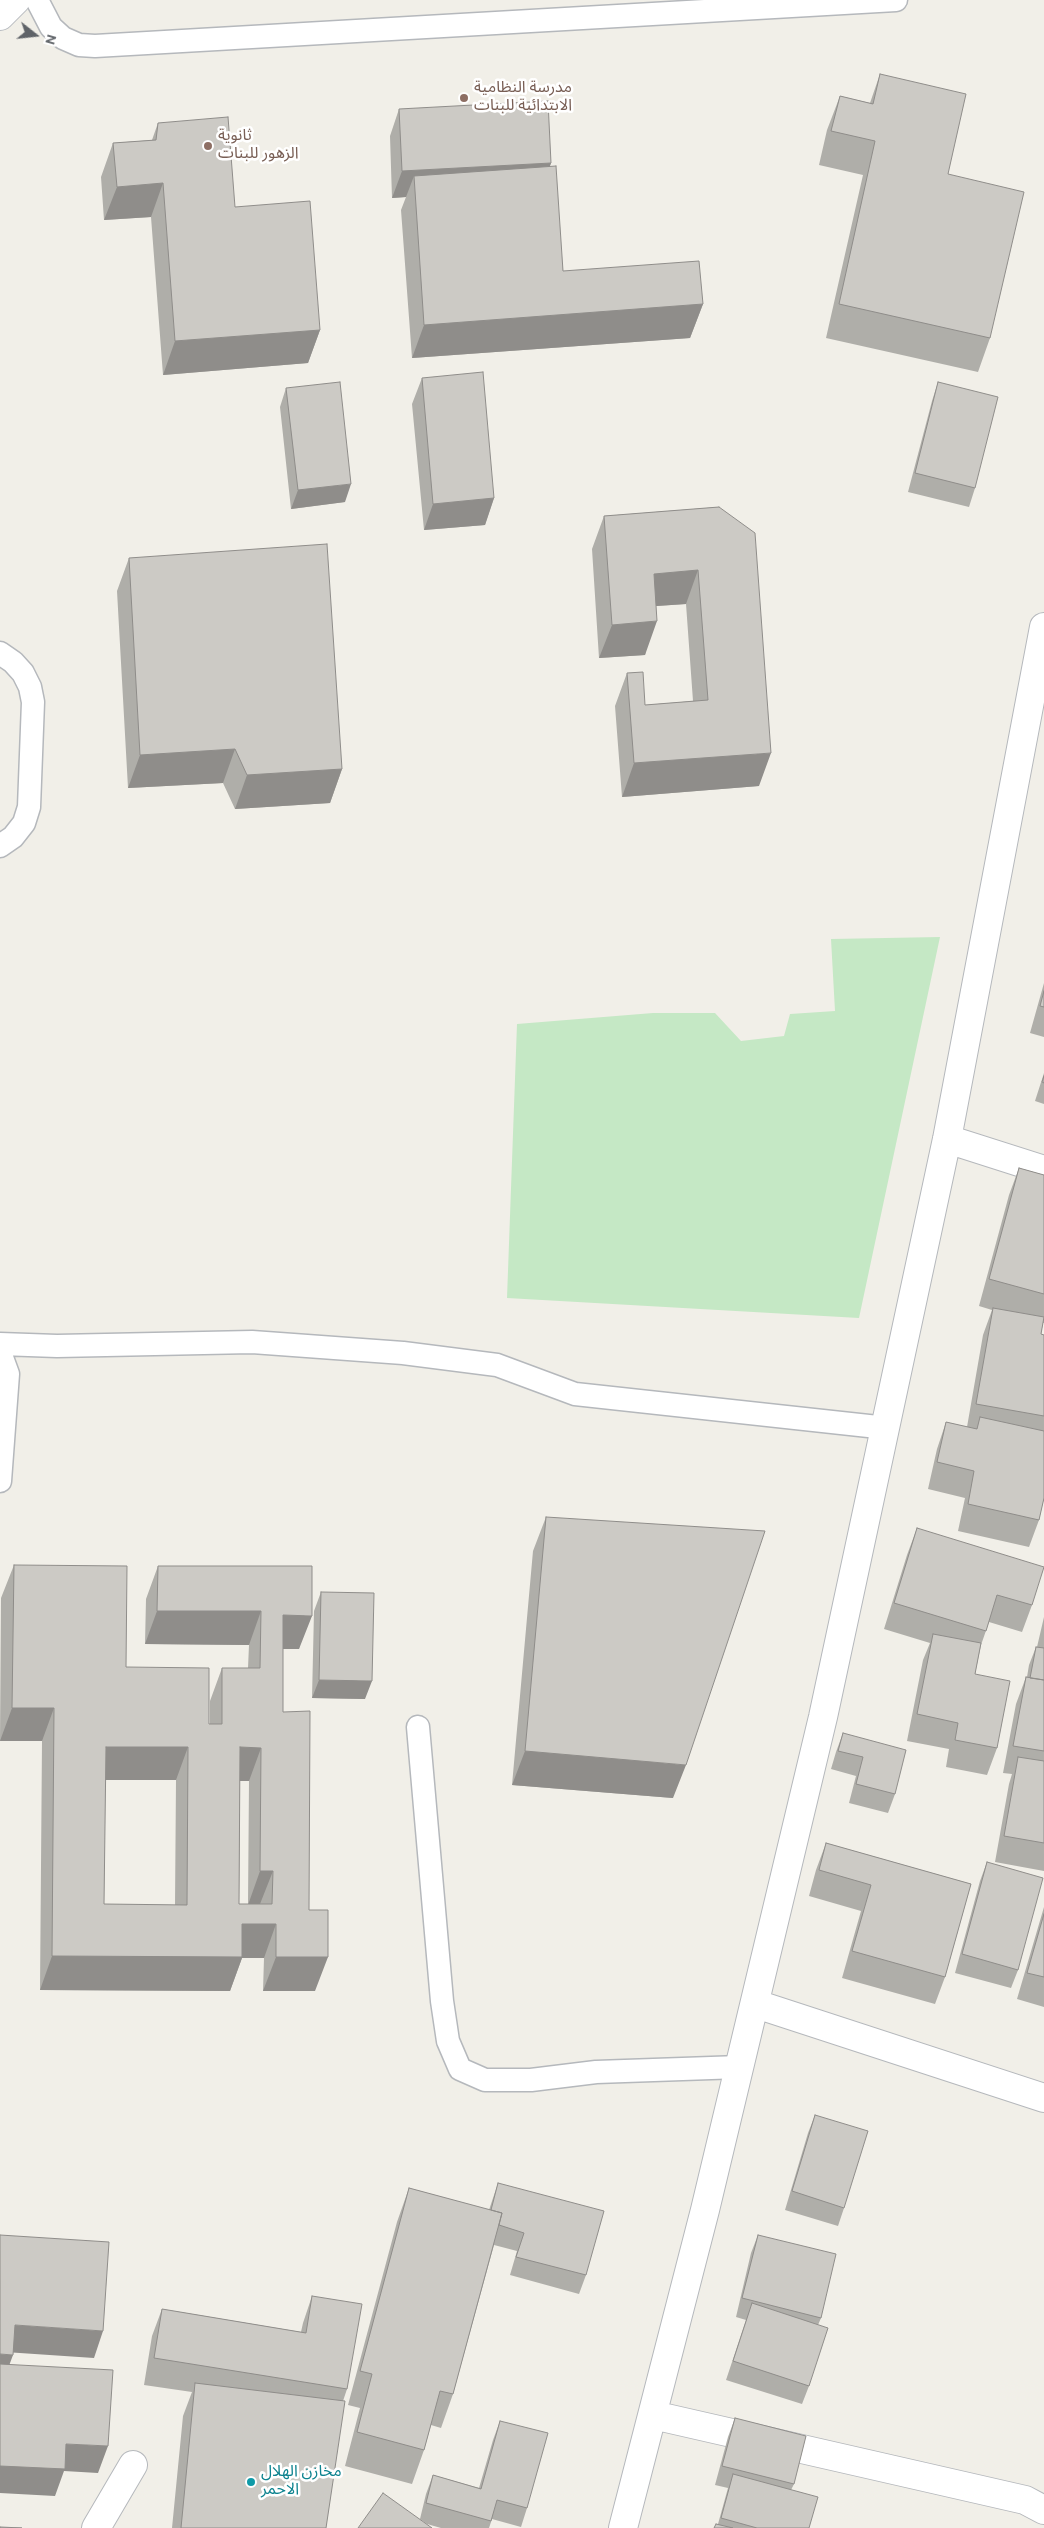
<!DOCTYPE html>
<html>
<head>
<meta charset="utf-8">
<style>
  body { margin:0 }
  #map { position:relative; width:1044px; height:2528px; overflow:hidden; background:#f1efe8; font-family:Overpass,sans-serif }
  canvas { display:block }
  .north { position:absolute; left:10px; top:10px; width:50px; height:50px; -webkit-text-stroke:4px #fff; paint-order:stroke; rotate:106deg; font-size:14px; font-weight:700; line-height:20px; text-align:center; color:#5f6368 }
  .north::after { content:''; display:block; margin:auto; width:18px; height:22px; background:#5f6368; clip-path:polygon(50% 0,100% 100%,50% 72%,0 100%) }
</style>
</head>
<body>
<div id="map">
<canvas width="1044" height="2528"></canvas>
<div class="north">N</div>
</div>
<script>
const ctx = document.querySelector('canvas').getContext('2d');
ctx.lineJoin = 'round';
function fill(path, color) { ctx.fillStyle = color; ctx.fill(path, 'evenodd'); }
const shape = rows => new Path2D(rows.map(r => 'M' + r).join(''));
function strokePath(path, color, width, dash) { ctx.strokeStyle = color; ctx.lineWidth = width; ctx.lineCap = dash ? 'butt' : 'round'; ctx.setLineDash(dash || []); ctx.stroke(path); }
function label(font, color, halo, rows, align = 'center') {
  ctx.font = font + ' Overpass,"Noto Sans Arabic",sans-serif'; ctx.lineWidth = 5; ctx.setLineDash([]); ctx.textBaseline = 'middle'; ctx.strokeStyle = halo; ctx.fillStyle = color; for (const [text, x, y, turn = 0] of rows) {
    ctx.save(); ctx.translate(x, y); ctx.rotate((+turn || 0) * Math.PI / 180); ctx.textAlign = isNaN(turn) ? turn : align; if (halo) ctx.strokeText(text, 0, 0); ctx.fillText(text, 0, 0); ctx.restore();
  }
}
fill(shape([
  [940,937,859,1318,507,1298,517,1024,653,1013,715,1013,741,1041,784,1036,790,1014,835,1011,831,939]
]), '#c5e8c5');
const lane = shape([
  [37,0,51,27,63,38,79,45,95,46,896,0],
  [0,653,13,662,23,673,30,687,33,702,29,807,24,823,13,837,0,846],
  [0,1344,57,1346,252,1342,403,1353,497,1365,575,1394,887,1428],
  [0,1352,8,1374,0,1481],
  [418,1727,442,2001,448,2041,460,2069,485,2080,531,2080,596,2072,740,2067]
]);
const street = shape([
  [947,1139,1044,1170],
  [756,2004,1044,2098],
  [653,2415,1025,2500,1044,2510],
  [96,2528,133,2465],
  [623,2528,705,2210,823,1717,947,1139,1044,627]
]);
const secondary = shape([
  [0,16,16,0]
]);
strokePath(lane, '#b5b8bc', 25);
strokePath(street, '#b5b8bc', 30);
strokePath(secondary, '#b6babf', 30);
strokePath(lane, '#fff', 22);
strokePath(street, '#fff', 28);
strokePath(secondary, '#fff', 28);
fill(shape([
  [880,74,948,174,990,338,978,372,826,338,863,175,819,165,827,130,840,96,870,103],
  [399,109,551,163,550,166,563,271,703,304,690,338,412,358,401,210,406,197,392,198,390,136],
  [158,123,235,207,320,330,308,363,163,375,151,217,104,220,101,177,113,143,152,140],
  [422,378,494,498,485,525,424,530,412,404],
  [938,382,975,488,969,507,908,492,932,401],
  [286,388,345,502,291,509,280,407],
  [719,507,759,786,622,797,615,706,627,673,645,705,693,701,686,604,656,606,645,655,599,658,592,549,604,516],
  [129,558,342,769,330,803,235,809,223,783,128,788,117,591],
  [1044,983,1044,1037,1030,1033],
  [1044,1073,1044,1104,1035,1101],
  [1019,1168,1044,1175,1044,1323,1043,1323,1041,1334,1044,1335,1044,1498,1039,1520,1029,1547,958,1531,965,1498,928,1489,937,1449,946,1422,967,1427,983,1335,992,1310,979,1306,1009,1195],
  [546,1517,673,1798,512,1785,533,1551],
  [917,1528,1032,1605,1022,1632,989,1622,981,1645,975,1674,997,1748,987,1775,946,1767,949,1749,907,1741,923,1660,930,1643,884,1629,907,1555],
  [14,1565,126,1667,209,1724,210,1724,210,1701,222,1668,248,1668,249,1645,145,1644,146,1599,158,1566,312,1566,299,1649,283,1649,283,1712,309,1910,315,1991,263,1991,264,1958,242,1958,230,1991,40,1990,42,1741,0,1741,1,1598],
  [105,1780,176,1780,175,1905,104,1904],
  [240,1781,249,1781,248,1904,239,1904],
  [321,1592,365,1699,312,1698,314,1611],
  [1044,1617,1044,1871,995,1862,1009,1784,1012,1774,1003,1773,1016,1704,1026,1677,1027,1677,1029,1665,1036,1647,1037,1647],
  [843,1733,895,1794,888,1813,849,1803,856,1776,831,1769,836,1752],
  [826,1843,971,1884,945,1977,935,2004,842,1978,861,1911,809,1896,816,1870],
  [987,1862,1018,1970,1011,1988,955,1973,980,1881],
  [1044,1907,1044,2007,1017,1999],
  [815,2115,844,2208,838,2226,785,2210,808,2133],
  [498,2183,586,2275,579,2294,510,2275,517,2251,494,2245,453,2394,441,2428,431,2425,424,2450,412,2484,345,2466,360,2408,348,2405,397,2222,409,2188,489,2210],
  [758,2235,821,2318,818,2325,809,2386,802,2404,726,2380,746,2320,736,2317,751,2253],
  [312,2296,347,2389,343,2401,326,2528,172,2528,183,2416,192,2392,144,2385,152,2336,162,2309,301,2332,303,2323],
  [735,2418,794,2484,791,2490,809,2528,714,2528,716,2524,718,2524,728,2488,715,2485,728,2437],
  [500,2421,527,2508,521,2527,492,2519,489,2528,441,2528,427,2524,420,2519,426,2494,433,2475,479,2488,493,2440]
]), '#afaea9');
fill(shape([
  [551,163,541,189,414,176,406,197,392,198,402,171],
  [163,183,151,217,104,220,117,187],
  [703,304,690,338,412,358,424,325],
  [320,330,308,363,163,375,175,341],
  [351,484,345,502,291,509,298,490],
  [494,498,485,525,424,530,433,504],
  [698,570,686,604,642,607,654,574],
  [657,621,645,655,599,658,612,625],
  [235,749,223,783,128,788,140,755],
  [771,753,759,786,622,797,634,763],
  [342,769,330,803,235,809,247,775],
  [157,1611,261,1611,249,1645,145,1644],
  [283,1615,312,1616,299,1649,271,1649],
  [319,1680,372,1681,365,1699,312,1698],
  [12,1708,54,1708,42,1741,0,1741],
  [106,1747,188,1747,176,1780,94,1780],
  [240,1747,261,1748,249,1781,228,1781],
  [525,1751,686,1765,673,1798,512,1785],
  [260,1871,273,1871,260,1904,248,1905],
  [242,1924,276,1924,264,1958,242,1958,230,1991,40,1990,52,1956],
  [276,1957,328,1957,315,1991,263,1991],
  [15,2325,103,2331,94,2358,5,2352],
  [0,2354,13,2355,3,2382,0,2382],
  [66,2444,108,2446,98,2473,64,2471,55,2496,0,2493,0,2466]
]), '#8f8d8a');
const building = shape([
  [880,74,966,94,948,174,1024,192,990,338,839,304,875,141,831,131,840,96,873,104,880,74],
  [548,101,551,163,402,171,399,109,548,101],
  [228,117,235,207,310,201,320,330,175,341,163,183,117,187,113,143,156,140,158,123,228,117],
  [556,166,563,271,699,261,703,304,424,325,414,176,556,166],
  [483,372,494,498,433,504,422,378,483,372],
  [340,382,351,484,298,490,286,388,340,382],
  [938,382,998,397,975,488,915,473,938,382],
  [719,507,755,533,771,753,634,763,627,673,643,672,645,705,708,700,698,570,654,574,657,621,612,625,604,516,719,507],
  [327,544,342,769,247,775,235,749,140,755,129,558,327,544],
  [1044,991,1044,1007,1040,1006,1044,991],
  [1044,1076,1044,1083,1042,1082,1044,1076],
  [1019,1168,1044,1175,1044,1294,989,1279,1019,1168],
  [993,1308,1044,1317,1041,1334,1044,1335,1044,1416,976,1404,993,1308],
  [980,1417,1044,1431,1044,1498,1039,1520,968,1504,974,1471,937,1462,946,1422,977,1429,980,1417],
  [546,1517,765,1531,686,1765,525,1751,546,1517],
  [917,1528,1044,1567,1032,1605,997,1595,986,1631,894,1603,917,1528],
  [14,1565,127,1566,126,1667,209,1668,209,1724,222,1724,222,1668,260,1668,261,1611,157,1611,158,1566,312,1566,312,1616,283,1615,283,1712,310,1711,309,1910,328,1910,328,1957,276,1957,276,1924,242,1924,242,1957,52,1956,54,1708,12,1708,14,1565],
  [106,1747,188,1747,187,1905,104,1904,106,1747],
  [240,1747,261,1748,260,1871,273,1871,272,1904,239,1904,240,1747],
  [321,1592,374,1593,372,1681,319,1680,321,1592],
  [933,1634,981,1643,975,1674,1010,1681,997,1748,955,1740,958,1723,917,1714,933,1634],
  [1036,1647,1044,1648,1044,1680,1030,1678,1036,1647],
  [1026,1677,1044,1680,1044,1751,1013,1746,1026,1677],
  [843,1733,906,1750,895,1794,856,1784,863,1757,838,1751,843,1733],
  [1018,1757,1044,1761,1044,1843,1004,1836,1018,1757],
  [826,1843,971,1884,945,1977,852,1951,871,1885,819,1870,826,1843],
  [987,1862,1043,1878,1018,1970,962,1954,987,1862],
  [1044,1914,1044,1977,1027,1973,1044,1914],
  [815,2115,868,2131,844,2208,792,2191,815,2115],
  [498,2183,604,2211,586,2275,516,2257,524,2233,499,2225,502,2213,491,2210,498,2183],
  [409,2188,502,2213,453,2394,440,2391,424,2450,357,2432,372,2374,360,2371,409,2188],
  [0,2235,109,2242,103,2331,15,2325,13,2355,0,2354,0,2235],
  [758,2235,836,2254,821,2318,742,2298,758,2235],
  [312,2296,362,2304,347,2389,154,2358,162,2309,306,2333,312,2296],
  [752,2303,828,2328,809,2386,733,2361,752,2303],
  [0,2364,113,2370,108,2446,66,2444,65,2469,0,2466,0,2364],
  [195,2383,345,2401,326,2528,181,2528,195,2383],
  [735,2418,806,2436,794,2484,722,2466,735,2418],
  [500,2421,548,2433,527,2508,497,2500,491,2521,426,2503,433,2475,481,2489,500,2421],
  [733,2474,818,2497,809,2528,757,2528,721,2518,733,2474],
  [383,2493,432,2528,358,2528,383,2493],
  [716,2524,733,2528,714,2528,716,2524],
  [0,2527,22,2528,0,2528,0,2527]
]);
fill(building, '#cccac5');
strokePath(building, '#8f8d8a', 1);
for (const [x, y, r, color] of [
  [464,98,5,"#8d6e63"],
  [208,146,5,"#8d6e63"],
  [251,2482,5,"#0f9aa8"]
]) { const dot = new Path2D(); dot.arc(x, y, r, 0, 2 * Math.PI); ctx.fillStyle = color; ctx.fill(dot); strokePath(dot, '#fff', 2); }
label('16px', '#785e54', '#fff', [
  ["مدرسة النظامية",474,89],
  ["الابتدائية للبنات",474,107],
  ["ثانوية",218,137],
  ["الزهور للبنات",218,155]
], 'left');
label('16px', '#0d838f', '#fff', [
  ["مخازن الهلال",261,2473],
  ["الاحمر",261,2491]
], 'left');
</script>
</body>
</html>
